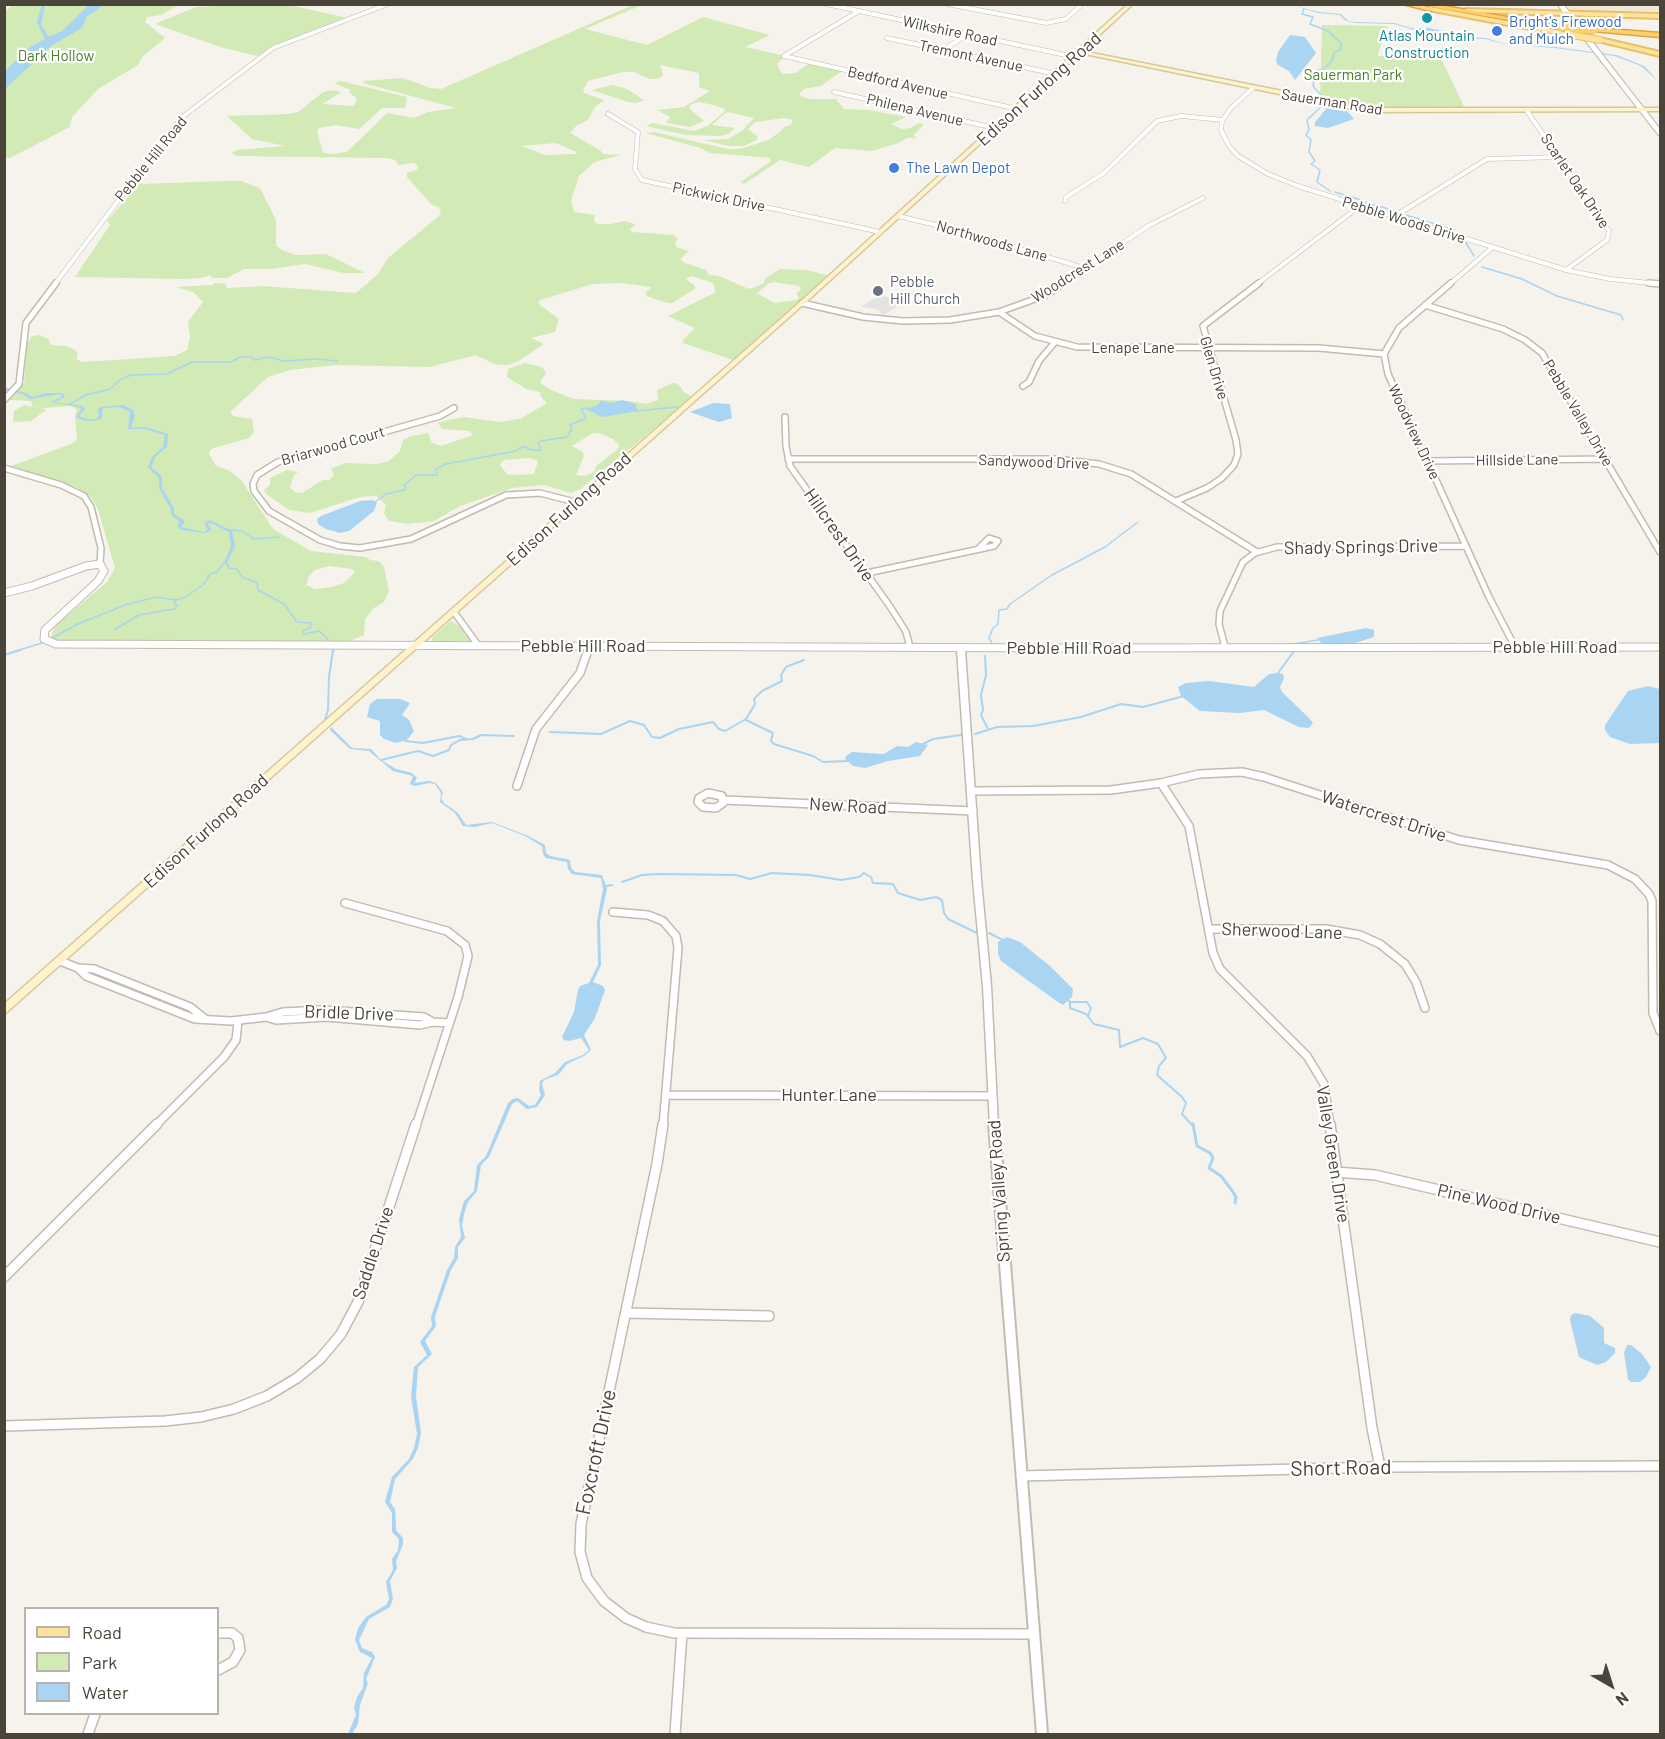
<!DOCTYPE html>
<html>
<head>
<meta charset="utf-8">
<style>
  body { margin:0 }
  #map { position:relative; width:1665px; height:1739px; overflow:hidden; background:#f6f3ec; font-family:Barlow,sans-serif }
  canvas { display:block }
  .frame { position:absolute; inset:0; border:6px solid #4b4439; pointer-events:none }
  .legend { position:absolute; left:24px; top:1607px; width:195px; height:108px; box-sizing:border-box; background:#fff; border:2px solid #b7b4b0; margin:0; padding:8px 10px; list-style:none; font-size:18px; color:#4b4439 }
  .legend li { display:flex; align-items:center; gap:12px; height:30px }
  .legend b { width:30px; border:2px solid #b7b4b0 }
  .north { position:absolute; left:1581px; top:1655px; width:60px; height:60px; -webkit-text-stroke:4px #fff; paint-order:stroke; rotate:141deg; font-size:16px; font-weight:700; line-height:24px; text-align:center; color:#4b4439 }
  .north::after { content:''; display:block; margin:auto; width:21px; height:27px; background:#4b4439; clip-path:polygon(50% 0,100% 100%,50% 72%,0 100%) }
</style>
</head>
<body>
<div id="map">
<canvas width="1665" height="1739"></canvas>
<div class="frame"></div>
<ul class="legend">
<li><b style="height:8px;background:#ffe39c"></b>Road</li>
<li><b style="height:16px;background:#d2eab5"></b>Park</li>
<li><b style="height:16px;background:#a9d4f2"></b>Water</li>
</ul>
<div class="north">N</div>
</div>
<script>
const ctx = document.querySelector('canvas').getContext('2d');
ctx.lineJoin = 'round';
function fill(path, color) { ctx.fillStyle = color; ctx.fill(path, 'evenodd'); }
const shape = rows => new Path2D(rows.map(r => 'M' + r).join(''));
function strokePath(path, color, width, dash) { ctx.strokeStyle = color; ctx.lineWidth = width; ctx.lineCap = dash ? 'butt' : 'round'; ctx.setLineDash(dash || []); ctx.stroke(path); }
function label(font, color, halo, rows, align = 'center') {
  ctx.font = font + ' Barlow,sans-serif'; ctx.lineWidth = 4.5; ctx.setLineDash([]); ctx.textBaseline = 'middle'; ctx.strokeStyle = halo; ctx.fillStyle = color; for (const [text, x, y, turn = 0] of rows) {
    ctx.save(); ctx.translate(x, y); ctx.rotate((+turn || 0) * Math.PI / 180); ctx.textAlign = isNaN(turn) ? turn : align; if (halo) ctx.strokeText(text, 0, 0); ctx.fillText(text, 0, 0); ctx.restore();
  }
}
fill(shape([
  [1564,5,1660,5,1660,11,1578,12,1570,10]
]), '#efe8d6');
fill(shape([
  [14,4,176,5,177,6,161,15,147,17,145,22,165,38,142,57,138,65,98,89,72,117,70,127,10,158,5,157,5,11],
  [233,5,289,5,348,18,296,38,257,56,220,47,155,24,196,7],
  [633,5,642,5,585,29,647,45,703,17,770,35,745,47,781,55,783,58,777,64,782,74,796,73,808,64,842,71,821,86,804,89,799,94,802,97,811,99,836,99,844,109,869,110,906,117,891,124,902,129,910,128,919,123,924,124,914,135,916,138,907,138,898,143,872,151,835,148,809,167,780,160,744,184,741,182,771,161,770,158,710,153,700,148,646,133,654,132,728,149,740,149,768,140,780,132,784,127,791,125,793,120,784,118,755,122,748,129,757,136,757,140,744,146,729,146,703,140,728,139,743,130,754,118,728,112,724,114,712,125,735,128,728,134,721,136,686,135,646,126,653,123,694,131,709,125,724,112,725,109,713,105,699,102,692,104,689,106,691,110,704,121,690,127,666,123,670,117,657,110,684,107,710,91,699,87,699,73,660,65,663,75,658,79,650,79,634,72,623,72,588,81,583,90,584,93,604,100,595,107,588,120,577,125,570,133,600,150,603,154,621,155,594,162,579,176,571,201,574,212,595,215,594,221,597,224,611,224,624,221,632,223,635,225,630,229,632,232,674,235,678,239,675,242,676,247,689,251,680,259,685,263,706,270,709,275,719,276,749,289,763,284,766,278,780,269,806,270,827,275,825,278,733,360,683,343,683,340,695,328,668,316,716,292,713,283,692,276,686,279,695,286,695,289,672,303,667,303,647,296,645,292,651,289,650,287,622,283,593,284,540,300,538,302,540,305,559,319,555,332,531,338,544,344,517,362,506,365,494,364,476,355,430,367,336,365,290,370,268,377,230,412,233,416,252,419,254,432,249,438,214,448,210,450,209,454,216,466,228,470,242,481,273,529,311,551,366,557,370,560,379,561,384,567,389,591,384,602,374,608,365,619,364,635,343,644,54,640,51,636,56,625,107,582,115,568,98,509,91,497,76,487,11,466,71,444,76,441,77,437,75,417,77,410,71,406,42,408,46,410,31,421,13,422,14,411,24,405,39,408,32,406,31,401,10,400,24,383,27,344,32,336,39,335,48,339,51,345,66,346,75,350,78,354,76,359,82,362,175,356,187,350,190,336,188,322,203,302,193,292,176,287,212,285,215,283,226,284,226,287,229,288,262,286,356,293,378,274,388,258,441,214,439,207,432,205,407,177,407,173,417,170,418,166,414,163,398,165,396,160,386,158,235,156,232,153,237,150,285,146,252,139,227,116,290,114,298,112,322,93,330,90,342,92,322,104,354,106,357,99,349,92,351,90,334,83,341,81,407,97,405,108,382,108,359,129,336,125,319,128,317,132,323,153,332,154,347,152,387,113,414,118,428,112,456,108,363,83,363,81,403,78,430,88,441,89],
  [556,143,576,152,576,154,545,155,521,146],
  [774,282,799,286,801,289,796,294,799,298,796,300,774,303,757,293,769,283],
  [329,566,353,569,355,572,344,583,332,587,315,589,306,585,309,576,315,570],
  [1322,25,1388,26,1377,56,1439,54,1466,111,1374,110,1320,101],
  [612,85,627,89,644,100,637,103,628,102,592,90],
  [226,181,241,181,260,188,276,220,276,246,284,251,296,255,326,254,365,273,344,273,305,264,271,269,244,269,227,278,211,278,211,275,201,278,184,279,75,277,110,225,107,221,139,184],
  [525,363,542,367,546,373,540,382,547,388,573,399,629,401,646,404,658,400,657,390,673,383,678,384,685,393,691,396,691,398,582,488,572,493,544,485,512,488,460,506,434,521,407,524,389,521,384,514,386,505,376,496,360,497,310,513,289,510,265,493,264,490,270,485,270,478,287,470,298,472,294,475,290,487,295,492,302,493,323,480,330,480,334,474,331,469,345,463,377,464,389,461,400,451,403,440,412,436,428,433,432,443,441,446,473,435,469,431,442,429,438,423,444,421,464,417,499,422,520,419,547,403,541,397,540,392,526,389,507,377,508,369],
  [593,433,602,434,613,439,619,445,618,449,596,466,594,472,584,476,576,475,584,456,583,452,572,446],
  [529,458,538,461,534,474,512,475,507,474,500,465,504,460],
  [451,621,459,626,470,641,435,642,432,640,432,637]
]), '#d2eab5');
fill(shape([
  [879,295,896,299,903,303,884,315,879,313,881,312,877,309,861,307]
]), '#e5e3e0');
fill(shape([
  [42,4,45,5,41,25,49,37,62,31,89,5,104,5,87,16,82,28,51,46,5,89,5,71,30,47,45,39,37,22],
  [1291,5,1319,12,1341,14,1348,21,1357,22,1394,23,1411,28,1428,28,1455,33,1466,37,1486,38,1505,44,1555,47,1616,55,1644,66,1660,83,1641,66,1615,56,1555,48,1504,44,1485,39,1465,38,1454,34,1411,29,1394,24,1357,23,1346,21,1340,15,1318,13],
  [1290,35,1305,37,1316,53,1295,80,1289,71,1278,65,1276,61,1278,52],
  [1327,108,1342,109,1349,113,1354,119,1328,128,1315,126,1315,122],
  [4,387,26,393,32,397,46,393,62,393,65,397,55,402,82,406,85,409,79,416,87,419,97,419,99,414,97,411,100,407,123,405,133,410,135,415,131,428,146,427,168,434,167,447,155,457,151,467,162,477,162,488,174,508,174,514,185,521,181,527,204,532,208,529,204,523,210,520,232,531,235,546,227,563,224,563,231,546,229,532,211,523,208,524,211,528,210,531,205,533,182,530,177,526,180,523,178,520,171,515,171,509,159,488,159,478,148,467,152,457,163,447,165,435,145,429,128,429,130,412,120,407,103,408,102,417,100,420,85,421,76,417,81,410,79,407,51,402,62,397,60,394,30,399,23,394,5,390],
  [622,400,635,404,638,411,602,417,586,409,596,406,601,401,612,403],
  [713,403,730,404,732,418,719,422,690,412],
  [373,500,377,503,374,511,349,531,340,533,326,529,318,524,317,519,321,516,360,501],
  [1366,628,1374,630,1374,637,1349,645,1323,645,1317,638],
  [1279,673,1283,674,1284,678,1280,687,1282,692,1309,718,1313,723,1309,728,1299,727,1264,710,1240,713,1200,711,1181,696,1178,687,1186,683,1209,681,1254,687,1269,674],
  [1648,686,1660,689,1660,743,1630,744,1610,737,1605,730,1605,725,1628,691],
  [377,699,400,699,410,703,402,715,409,720,414,731,407,740,396,743,384,739,380,735,380,721,367,717,370,704],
  [331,727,352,748,371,749,381,760,396,769,412,773,417,778,414,783,429,781,436,783,443,792,441,798,444,803,458,813,466,825,492,822,528,836,545,845,546,853,550,856,570,860,571,868,575,872,602,875,607,889,600,921,601,965,593,982,603,986,605,990,595,1018,584,1035,591,1050,584,1056,567,1064,558,1075,544,1080,542,1084,545,1095,537,1107,527,1109,517,1101,512,1104,489,1157,481,1165,477,1191,468,1202,464,1214,462,1226,465,1238,458,1247,458,1258,451,1270,435,1316,436,1326,425,1341,432,1354,418,1367,416,1396,421,1433,418,1448,412,1460,395,1479,390,1502,395,1509,396,1530,403,1538,403,1544,396,1562,397,1568,390,1581,393,1599,390,1607,369,1619,359,1640,362,1648,372,1652,375,1657,366,1679,368,1683,360,1705,358,1724,352,1734,348,1734,356,1715,354,1707,357,1697,363,1688,364,1673,372,1658,360,1652,355,1640,358,1628,366,1617,386,1605,389,1599,386,1582,393,1570,392,1559,398,1550,399,1539,392,1532,392,1513,385,1502,392,1477,409,1459,414,1448,417,1434,411,1396,414,1367,427,1355,420,1342,432,1326,431,1317,447,1270,454,1258,455,1247,461,1237,459,1219,464,1201,474,1191,477,1165,486,1156,508,1103,513,1099,518,1098,529,1106,535,1105,541,1095,539,1090,540,1081,555,1073,565,1062,583,1055,589,1050,581,1038,569,1041,564,1040,562,1037,574,1012,578,990,580,986,589,983,598,965,597,921,603,889,601,878,572,874,568,869,567,862,546,858,543,854,542,846,525,836,492,823,474,827,463,826,455,813,440,802,441,793,435,784,429,783,414,786,410,784,413,776,393,771,369,751,350,749,330,730],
  [916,742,928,745,920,756,888,761,865,768,853,766,845,759,846,756,852,752,884,754,897,746,908,747],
  [1007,937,1020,942,1050,966,1073,989,1072,997,1063,1005,1058,1002,1001,961,998,954,998,942],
  [1575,1313,1590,1316,1604,1328,1604,1343,1615,1348,1615,1353,1606,1362,1597,1365,1579,1357,1570,1320,1571,1315],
  [1627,1345,1631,1345,1642,1354,1651,1367,1646,1377,1640,1382,1631,1382,1628,1379,1624,1353]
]), '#a9d4f2');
strokePath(shape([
  [1304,9,1302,14,1313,17,1310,24,1328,31,1341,43,1341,49,1334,53,1332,61,1324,69,1314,71,1315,74,1309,79,1314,82,1313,86,1326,101],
  [1324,104,1307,120,1309,130,1306,135,1311,140,1309,152,1315,161,1311,164,1320,170,1317,182,1330,191],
  [1335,192,1361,200],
  [1364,202,1396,211],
  [1406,215,1454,230],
  [1452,237,1466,243,1474,256],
  [1482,267,1522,279,1557,296,1621,315,1623,320],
  [70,404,86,395,110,389,121,379,131,375,167,374,192,362,231,362,240,357,251,357,254,360,269,357,284,361,317,359,337,361],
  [636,411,677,407],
  [375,502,386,494,404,490,406,488,404,485,416,475,437,475,436,469,446,464,516,451,523,446,531,450,541,450,538,443,541,441,567,437,572,429,570,425,586,418,581,409,588,408],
  [229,530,242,531,254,539,279,537],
  [226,563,229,568,237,569,242,577,257,583,258,590,284,604,297,622,311,623,310,628,303,631,304,634,319,631,327,638,334,651],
  [114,630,139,615,174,609,177,606,174,602,176,600],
  [52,638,78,624,125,605,156,597,176,600,184,598,203,585,210,574,217,572,226,561],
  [992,643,989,638,993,628,998,624,999,610,1007,609,1010,604,1052,575,1105,547,1138,522],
  [1293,644,1318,640],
  [16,651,42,643]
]), '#a9d4f2', 1.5);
strokePath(shape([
  [4,655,20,650],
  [985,656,986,675,981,695,983,710,981,715,988,729],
  [1276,676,1294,651],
  [746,720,773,733,771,741,774,744,813,756,823,762,848,761],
  [324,723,328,710,329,677,333,650],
  [550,732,601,734,630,721,644,725,652,737,660,738,679,729,713,722,719,729,725,731,746,719,755,704,754,699,762,691,782,681,781,675,786,667,804,660],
  [975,734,997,727,1033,726,1081,717,1121,704,1143,707,1184,696],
  [405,741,423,743,459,736,466,739],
  [923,744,933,739,961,735],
  [381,760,418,751,433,756,449,750,451,745,460,740,473,739,481,735,514,736],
  [622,882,642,875,659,874,736,875,750,879,772,873,810,875,841,880,859,877,864,873,871,877,873,883,893,884,898,893,920,900,936,897,942,900,944,913,948,919,977,933],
  [605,886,612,885],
  [989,933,1003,940],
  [1066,998,1070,1002,1070,1008,1086,1014,1094,1024,1119,1030,1120,1047,1143,1038,1158,1044,1166,1058,1159,1066,1157,1075,1182,1097,1186,1103,1182,1114,1193,1126],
  [1070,1002,1087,1002,1091,1008,1088,1016]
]), '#a9d4f2', 2);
strokePath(shape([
  [1193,1124,1197,1146,1210,1153,1213,1158,1209,1168,1221,1176,1233,1192,1236,1197,1235,1203]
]), '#a9d4f2', 3);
const minorFar3 = shape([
  [826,4,1075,57],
  [947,4,1046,23,1066,19,1082,4],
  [859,11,784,56,1017,109],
  [887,38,1056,74],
  [943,50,968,34],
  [1253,88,1231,108,1222,121,1221,130,1229,146,1238,156,1268,174,1298,186,1566,270,1610,279,1660,284],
  [834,92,995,128],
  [1527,111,1609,231,1607,240,1566,270],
  [608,114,638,132,635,169,642,180,880,232],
  [1065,201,1066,197,1104,173,1157,121,1181,116,1223,120],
  [898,216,961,231,1084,268],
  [1395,216,1487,159,1559,157],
  [55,284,181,118,273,48,388,4],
  [1062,284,1148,226,1203,198],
  [1257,284,1360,206],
  [1450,284,1493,247]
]);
const minorFar2 = shape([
  [1451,283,1399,328,1384,354,1388,374,1489,597,1515,647],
  [1649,283,1660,284],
  [802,303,863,317,903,321,950,320,999,312,1046,295,1064,283],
  [1425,305,1503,329,1525,340,1542,353,1660,552],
  [999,312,1035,336,1077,347,1319,348,1384,354],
  [1023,386,1029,382,1039,361,1055,342],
  [4,400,19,384,26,323,56,283],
  [454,408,440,416,278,462,257,475,253,484,254,491,269,511,320,540,340,546,360,548,411,539,506,495,540,493,575,502],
  [785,417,786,446,790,466,891,608,906,632,910,647],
  [788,459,1056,459,1099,464,1131,474,1257,552],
  [1428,461,1607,459],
  [4,468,61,485,84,496,91,507,101,548,100,564],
  [1176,501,1207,488,1222,478,1234,465,1238,454,1236,440,1203,326,1259,283],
  [867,573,994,546,998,541,989,538,978,549],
  [454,612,478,645],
  [1225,647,1219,624,1220,611,1243,562,1255,553,1277,547,1466,546],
  [587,651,589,646]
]);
const minorFar1 = shape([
  [1161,783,1189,826,1213,953,1220,969,1307,1056,1324,1084,1330,1126],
  [517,786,536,729,580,673,588,650],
  [972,791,1111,790,1161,783,1199,774,1242,772,1264,777,1459,840,1608,865,1635,879,1649,894,1652,901,1653,1013,1660,1031],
  [708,793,722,796,723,803,716,808,703,807,698,802,699,798,708,793],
  [724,800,973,811],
  [345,903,447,931,465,945,468,956,458,997,416,1126],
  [613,912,648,915,663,921,676,936,678,948,663,1126],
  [1209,929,1326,929,1360,935,1380,944,1405,964,1416,982,1425,1008],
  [60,961,78,968,86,976,195,1019,231,1021,266,1017,283,1012,324,1010,424,1017,433,1022],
  [78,968,94,969,190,1007,204,1018],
  [266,1017,276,1020,327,1017,420,1025,433,1022,449,1023],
  [666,1095,992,1096],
  [155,1126,224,1057,236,1040,238,1021]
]);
const minor = shape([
  [663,1124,657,1164,581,1524,580,1552,587,1578,604,1601,626,1618,646,1627,674,1633,1034,1634],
  [1330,1124,1372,1428,1380,1467],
  [1336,1172,1375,1175,1660,1242],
  [4,1277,157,1124],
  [626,1313,769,1316],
  [4,1426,165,1421,201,1417,234,1409,267,1396,297,1378,320,1359,341,1334,358,1302,416,1124],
  [1021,1476,1380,1467,1660,1466],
  [218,1633,232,1633,238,1638,240,1650,233,1662,218,1670],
  [88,1734,95,1714],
  [675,1734,682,1633]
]);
const tertiaryFar3 = shape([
  [1560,4,1660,133]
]);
const tertiaryFar2 = shape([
  [4,593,32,586,86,566,100,564,104,571,98,581,45,630,44,639,56,644,1067,648,1660,647],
  [961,648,961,651]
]);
const tertiaryFar1 = shape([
  [961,650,977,880,987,986,994,1126]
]);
const tertiary = shape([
  [994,1124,1042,1734]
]);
const secondary = shape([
  [1128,4,1133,4,1082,51,1367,108,1660,108,1660,111,1367,112,1080,53,804,304,7,1012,4,1013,4,1004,800,302,1128,4]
]);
const primary = shape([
  [1430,7,1567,32,1570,34,1567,36,1428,10,1427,9,1430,7],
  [1466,9,1660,14,1660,18,1464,12,1464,10,1466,9],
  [1600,38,1660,52,1660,56,1598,41,1598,39,1600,38]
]);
const trunk = shape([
  [1403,4,1418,4,1433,9,1430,11,1403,4]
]);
const motorway = shape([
  [1415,4,1433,4,1564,27,1561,29,1415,4],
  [1594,28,1660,33,1660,37,1592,31,1592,29,1594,28]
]);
strokePath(minorFar3, '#c2bbae', 5);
strokePath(minorFar2, '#c2bbae', 8);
strokePath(minorFar1, '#c2bbae', 10);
strokePath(minor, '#c2bbae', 12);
strokePath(tertiaryFar3, '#c2bbae', 7);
strokePath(tertiaryFar2, '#c2bbae', 9);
strokePath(tertiaryFar1, '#c2bbae', 11);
strokePath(tertiary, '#c2bbae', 14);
strokePath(secondary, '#d6c79b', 3);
strokePath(primary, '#e6c16a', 4);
strokePath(trunk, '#e0a43c', 3);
strokePath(motorway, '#e0a43c', 3);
strokePath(minorFar3, '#fff', 4);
strokePath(minorFar2, '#fff', 5);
strokePath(minorFar1, '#fff', 7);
strokePath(minor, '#fff', 9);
strokePath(tertiaryFar3, '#fff', 5);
strokePath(tertiaryFar2, '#fff', 7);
strokePath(tertiaryFar1, '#fff', 8);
strokePath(tertiary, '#fff', 10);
fill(secondary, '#fff3cd');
fill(primary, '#ffe39c');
fill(trunk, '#ffd985');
fill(motorway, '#ffcf6e');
const primaryBridge = shape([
  [1567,34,1600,40]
]);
const motorwayBridge = shape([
  [1561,27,1594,30]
]);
strokePath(primaryBridge, '#e6c16a', 8, []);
strokePath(motorwayBridge, '#e0a43c', 9, []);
strokePath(primaryBridge, '#ffe39c', 6);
strokePath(motorwayBridge, '#ffcf6e', 8);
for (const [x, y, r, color] of [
  [1427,18,6,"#0f9aa8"],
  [1497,31,6,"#3f7fe0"],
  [894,168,6,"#3f7fe0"],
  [878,291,6,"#6b7280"]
]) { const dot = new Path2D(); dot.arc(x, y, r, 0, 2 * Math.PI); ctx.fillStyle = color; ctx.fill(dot); strokePath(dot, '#fff', 2); }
label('15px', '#366cbe', '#fff', [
  ["Bright's Firewood",1509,22],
  ["and Mulch",1509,39],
  ["The Lawn Depot",906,168]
], 'left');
label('15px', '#4b4439', '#fff', [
  ["Wilkshire Road",950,31,12],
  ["Tremont Avenue",971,56,12],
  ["Bedford Avenue",898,83,13],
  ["Sauerman Road",1332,102,9],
  ["Philena Avenue",915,110,13],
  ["Pebble Hill Road",151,159,-51],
  ["Scarlet Oak Drive",1575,181,56],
  ["Pickwick Drive",719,197,12],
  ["Pebble Woods Drive",1404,220,17],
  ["Northwoods Lane",992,241,16],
  ["Woodcrest Lane",1078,271,-32],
  ["Lenape Lane",1133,348],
  ["Glen Drive",1214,368,73],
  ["Pebble Valley Drive",1578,413,59],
  ["Woodview Drive",1414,432,65],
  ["Briarwood Court",333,446,-16],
  ["Hillside Lane",1517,460,-1],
  ["Sandywood Drive",1034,462,2]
]);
label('15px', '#0d838f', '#fff', [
  ["Atlas Mountain",1427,36],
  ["Construction",1427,53]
]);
label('15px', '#4a7f2a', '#fff', [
  ["Dark Hollow",56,56],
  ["Sauerman Park",1353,75]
]);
label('15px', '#5b616d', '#fff', [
  ["Pebble",890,282],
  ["Hill Church",890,299]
], 'left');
label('18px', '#4b4439', '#fff', [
  ["Edison Furlong Road",1039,89,-42],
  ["Edison Furlong Road",569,509,-42],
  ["Hillcrest Drive",839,535,55],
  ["Shady Springs Drive",1361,547,-1],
  ["Pebble Hill Road",583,646],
  ["Pebble Hill Road",1555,647],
  ["Pebble Hill Road",1069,648],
  ["New Road",848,806,3],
  ["Watercrest Drive",1384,816,18],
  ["Edison Furlong Road",206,831,-42],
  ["Sherwood Lane",1282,931,2],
  ["Bridle Drive",349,1013,2],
  ["Hunter Lane",829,1095],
  ["Valley Green Drive",1333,1154,81],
  ["Spring Valley Road",999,1191,-94],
  ["Pine Wood Drive",1499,1204,13],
  ["Saddle Drive",373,1253,-72]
]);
label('21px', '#4b4439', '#fff', [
  ["Foxcroft Drive",596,1452,-78],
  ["Short Road",1341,1468,-1]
]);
</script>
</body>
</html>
